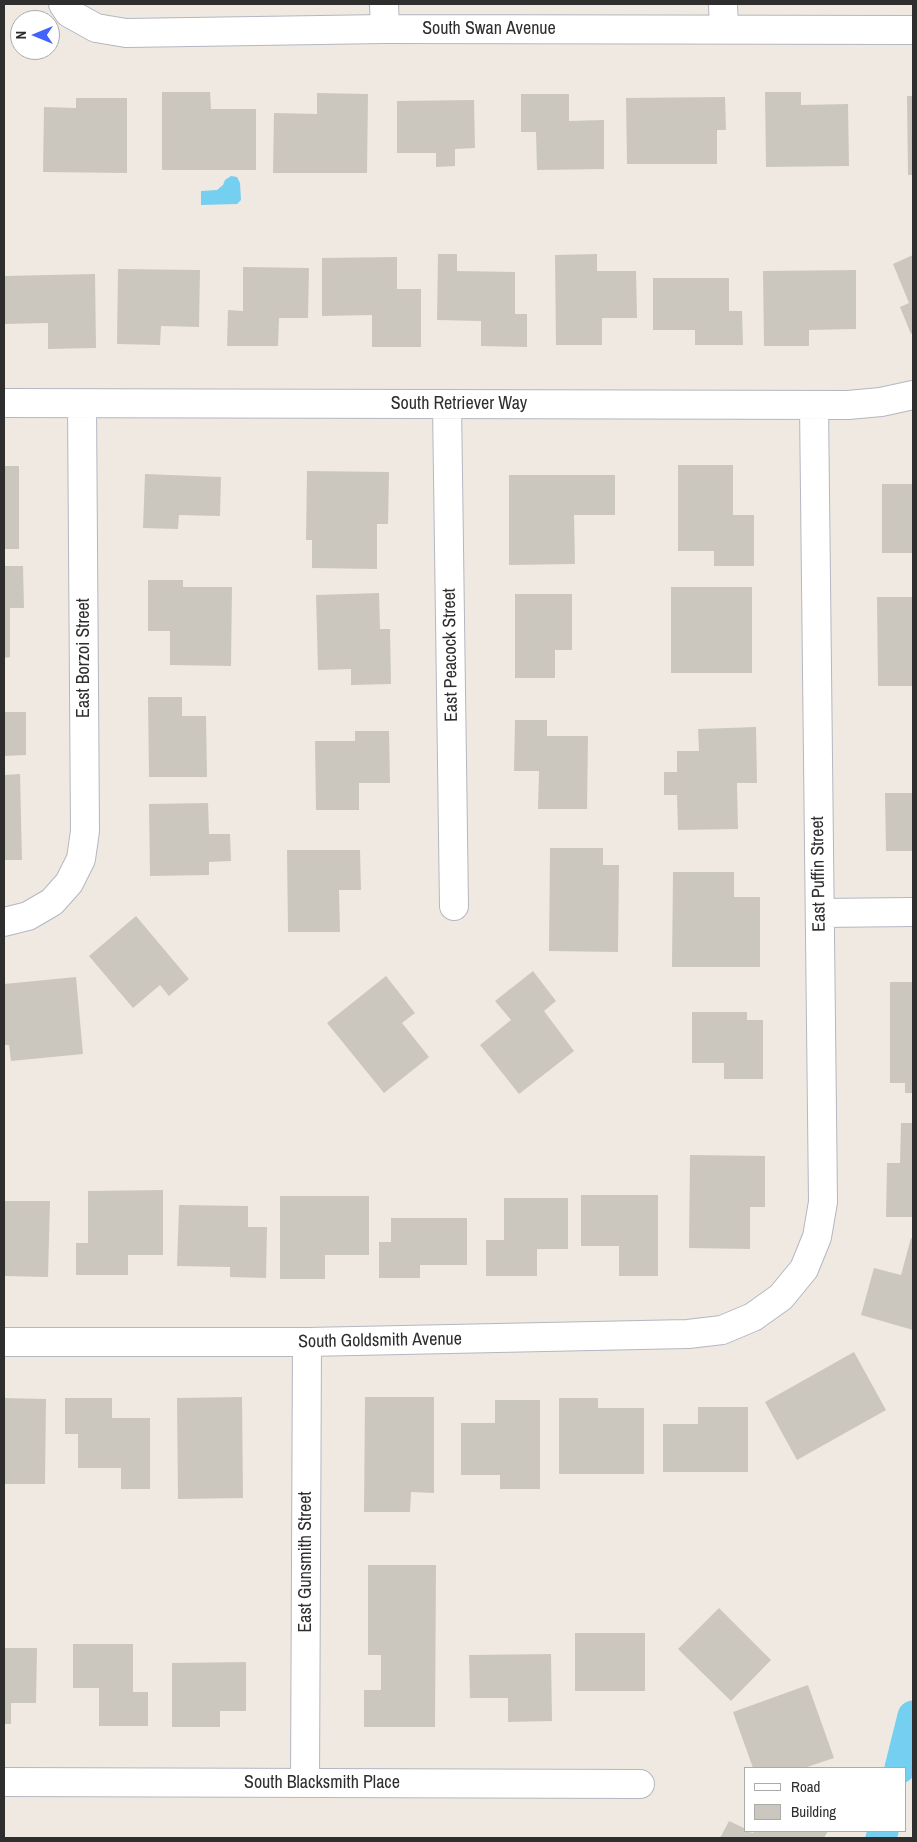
<!DOCTYPE html>
<html>
<head>
<meta charset="utf-8">
<style>
  body { margin:0 }
  #map { position:relative; width:917px; height:1842px; overflow:hidden; background:#efe9e1; font-family:"Archivo Narrow",sans-serif }
  canvas { display:block }
  .frame { position:absolute; inset:0; border:5px solid #2e2e2e; pointer-events:none }
  .legend { position:absolute; left:744px; top:1767px; width:162px; height:65px; box-sizing:border-box; background:#fff; border:1px solid #ababab; margin:0; padding:6px 9px; list-style:none; font-size:15px; color:#2e2e2e }
  .legend li { display:flex; align-items:center; gap:10px; height:25px }
  .legend b { width:25px; border:1px solid #ababab }
  .north { position:absolute; left:10px; top:10px; width:50px; height:50px; box-sizing:border-box; background:#fff; border:1px solid #ababab; border-radius:50%; rotate:270deg; font-size:14px; font-weight:700; line-height:20px; text-align:center; color:#2e2e2e }
  .north::after { content:''; display:block; margin:auto; width:18px; height:22px; background:#4264fb; clip-path:polygon(50% 0,100% 100%,50% 72%,0 100%) }
</style>
</head>
<body>
<div id="map">
<canvas width="917" height="1842"></canvas>
<div class="frame"></div>
<ul class="legend">
<li><b style="height:6px;background:#fff"></b>Road</li>
<li><b style="height:14px;background:#cbc7bf"></b>Building</li>
</ul>
<div class="north">N</div>
</div>
<script>
const ctx = document.querySelector('canvas').getContext('2d');
ctx.lineJoin = 'round';
function fill(path, color) { ctx.fillStyle = color; ctx.fill(path, 'evenodd'); }
const shape = rows => new Path2D(rows.map(r => 'M' + r).join(''));
function strokePath(path, color, width, dash) { ctx.strokeStyle = color; ctx.lineWidth = width; ctx.lineCap = dash ? 'butt' : 'round'; ctx.setLineDash(dash || []); ctx.stroke(path); }
function label(font, color, halo, rows, align = 'center') {
  ctx.font = font + ' "Archivo Narrow",sans-serif'; ctx.lineWidth = 4; ctx.setLineDash([]); ctx.textBaseline = 'middle'; ctx.strokeStyle = halo; ctx.fillStyle = color; for (const [text, x, y, turn = 0] of rows) {
    ctx.save(); ctx.translate(x, y); ctx.rotate((+turn || 0) * Math.PI / 180); ctx.textAlign = isNaN(turn) ? turn : align; if (halo) ctx.strokeText(text, 0, 0); ctx.fillText(text, 0, 0); ctx.restore();
  }
}
fill(shape([
  [231,176,237,177,240,183,241,200,237,204,201,205,201,191,217,190,223,185,225,180]
]), '#75cff0');
strokePath(shape([
  [900,1768,913,1716],
  [881,1838,883,1831]
]), '#75cff0', 31);
fill(shape([
  [162,92,210,92,211,109,256,109,256,170,162,170],
  [765,92,801,92,801,105,848,104,849,166,766,167],
  [317,93,368,94,367,173,273,173,274,113,317,114],
  [521,94,569,94,569,121,604,120,604,169,537,170,536,132,521,132],
  [907,96,913,96,913,175,908,175],
  [725,97,726,130,717,130,717,164,627,164,626,98],
  [76,98,127,98,127,173,43,172,44,107,76,108],
  [474,100,475,148,455,149,455,166,436,167,436,153,397,153,397,101],
  [438,254,457,254,457,271,515,272,515,314,527,314,527,347,481,346,481,321,437,320],
  [597,254,597,271,636,271,637,318,602,318,602,345,556,345,555,255],
  [913,255,913,333,911,334,900,307,909,303,893,264],
  [397,257,397,289,421,289,421,347,372,347,372,315,322,316,322,258],
  [243,267,309,268,308,318,279,318,278,346,227,346,228,310,243,311],
  [118,269,200,270,199,327,161,326,160,345,117,344],
  [856,270,856,329,809,330,809,346,764,346,763,271],
  [95,274,96,348,48,349,48,323,4,324,4,276],
  [653,278,729,278,729,311,742,311,743,345,695,345,695,330,653,330],
  [678,465,733,465,733,515,754,515,754,566,714,566,714,551,678,551],
  [4,466,19,466,19,549,4,549],
  [307,471,389,472,388,524,377,524,377,569,312,568,312,540,306,540],
  [145,474,221,477,220,516,179,515,178,529,143,528],
  [509,475,615,475,615,515,574,515,575,564,509,565],
  [882,484,913,484,913,553,882,553],
  [4,566,23,566,24,608,10,608,10,657,4,658],
  [148,580,183,580,183,587,232,587,231,666,170,665,170,631,148,631],
  [671,587,752,587,752,673,671,673],
  [379,593,380,629,390,629,391,684,351,685,351,669,318,670,316,595],
  [515,594,572,594,572,650,555,650,555,678,515,678],
  [877,597,913,597,913,686,878,686],
  [148,697,182,697,182,716,206,716,207,777,149,777],
  [4,712,26,712,26,755,4,756],
  [515,720,547,720,547,736,588,736,587,809,538,809,539,771,514,771],
  [756,727,757,783,737,783,738,829,678,830,677,795,664,795,664,772,677,772,677,751,699,751,698,729],
  [355,731,389,731,390,783,359,783,359,810,316,810,315,741,355,741],
  [20,774,22,860,4,860,4,775],
  [885,793,913,793,913,851,886,851],
  [208,803,209,834,230,834,231,861,209,862,209,875,150,876,149,804],
  [550,848,603,848,603,865,619,865,618,952,549,951],
  [287,850,360,850,361,890,339,890,340,932,288,932],
  [673,872,734,872,734,897,760,897,760,967,672,967],
  [136,916,189,979,169,996,160,985,133,1008,89,956],
  [533,971,556,1001,544,1011,574,1051,519,1094,480,1045,511,1020,495,1001],
  [386,976,415,1013,402,1023,429,1057,384,1093,327,1023],
  [76,977,83,1054,11,1061,9,1045,4,1045,4,984],
  [890,982,913,982,913,1093,905,1093,905,1083,890,1083],
  [692,1012,747,1012,747,1020,763,1020,763,1079,724,1079,724,1063,692,1063],
  [901,1123,913,1123,913,1217,886,1217,887,1163,900,1163],
  [690,1155,765,1156,765,1207,750,1207,750,1249,689,1248],
  [163,1190,163,1255,128,1255,128,1275,76,1275,76,1243,88,1243,88,1191],
  [581,1195,658,1195,658,1276,619,1276,619,1246,581,1246],
  [280,1196,369,1196,369,1255,325,1255,325,1279,280,1279],
  [504,1198,568,1198,568,1249,537,1249,537,1276,486,1276,486,1240,504,1240],
  [4,1201,50,1201,48,1277,4,1276],
  [179,1205,248,1206,248,1227,267,1227,266,1278,230,1277,230,1267,177,1266],
  [391,1218,467,1218,467,1265,420,1265,420,1278,379,1278,379,1242,391,1242],
  [911,1238,913,1239,913,1330,861,1315,874,1268,901,1275],
  [854,1352,886,1410,797,1460,765,1402],
  [242,1397,243,1498,178,1499,177,1398],
  [365,1397,434,1397,434,1493,411,1492,410,1512,364,1512],
  [4,1398,46,1399,45,1484,4,1484],
  [65,1398,112,1398,112,1418,150,1418,150,1489,121,1489,121,1468,78,1468,78,1434,65,1434],
  [559,1398,598,1398,598,1408,644,1408,644,1474,559,1474],
  [495,1400,540,1400,540,1489,500,1489,500,1475,461,1475,461,1423,495,1423],
  [698,1407,748,1407,748,1472,663,1472,663,1424,698,1424],
  [368,1565,436,1565,435,1727,364,1727,364,1690,381,1690,381,1655,368,1655],
  [719,1608,771,1660,731,1701,678,1649],
  [575,1633,645,1633,645,1691,575,1691],
  [73,1644,133,1644,133,1692,148,1692,148,1726,99,1726,99,1688,73,1688],
  [4,1648,37,1648,36,1703,11,1703,11,1724,4,1724],
  [551,1654,552,1721,508,1722,508,1698,470,1698,469,1655],
  [246,1662,246,1711,220,1711,220,1727,172,1727,172,1663],
  [808,1685,834,1758,804,1768,753,1768,733,1712],
  [729,1821,746,1829,746,1831,753,1833,754,1831,828,1831,824,1838,720,1838]
]), '#cbc7bf');
const minor = shape([
  [63,4,69,13,96,28,126,33,385,29,913,30],
  [384,4,385,29],
  [723,4,724,29],
  [4,403,848,405,881,402,913,395],
  [447,404,454,906],
  [820,913,913,912],
  [4,922,28,916,52,902,69,883,81,859,85,831,82,404],
  [4,1342,307,1342,688,1334,722,1330,753,1317,781,1297,804,1269,817,1237,823,1202,814,405],
  [4,1782,640,1784],
  [305,1782,307,1342]
]);
strokePath(minor, '#b4b7c1', 30);
strokePath(minor, '#fff', 28);
label('18px', '#2e2e2e', '#fff', [
  ["South Swan Avenue",489,29],
  ["South Retriever Way",459,404],
  ["East Peacock Street",451,655,-91],
  ["East Borzoi Street",84,658,-90],
  ["East Puffin Street",819,874,-91],
  ["South Goldsmith Avenue",380,1341,-1],
  ["East Gunsmith Street",306,1562,-90],
  ["South Blacksmith Place",322,1783]
]);
</script>
</body>
</html>
